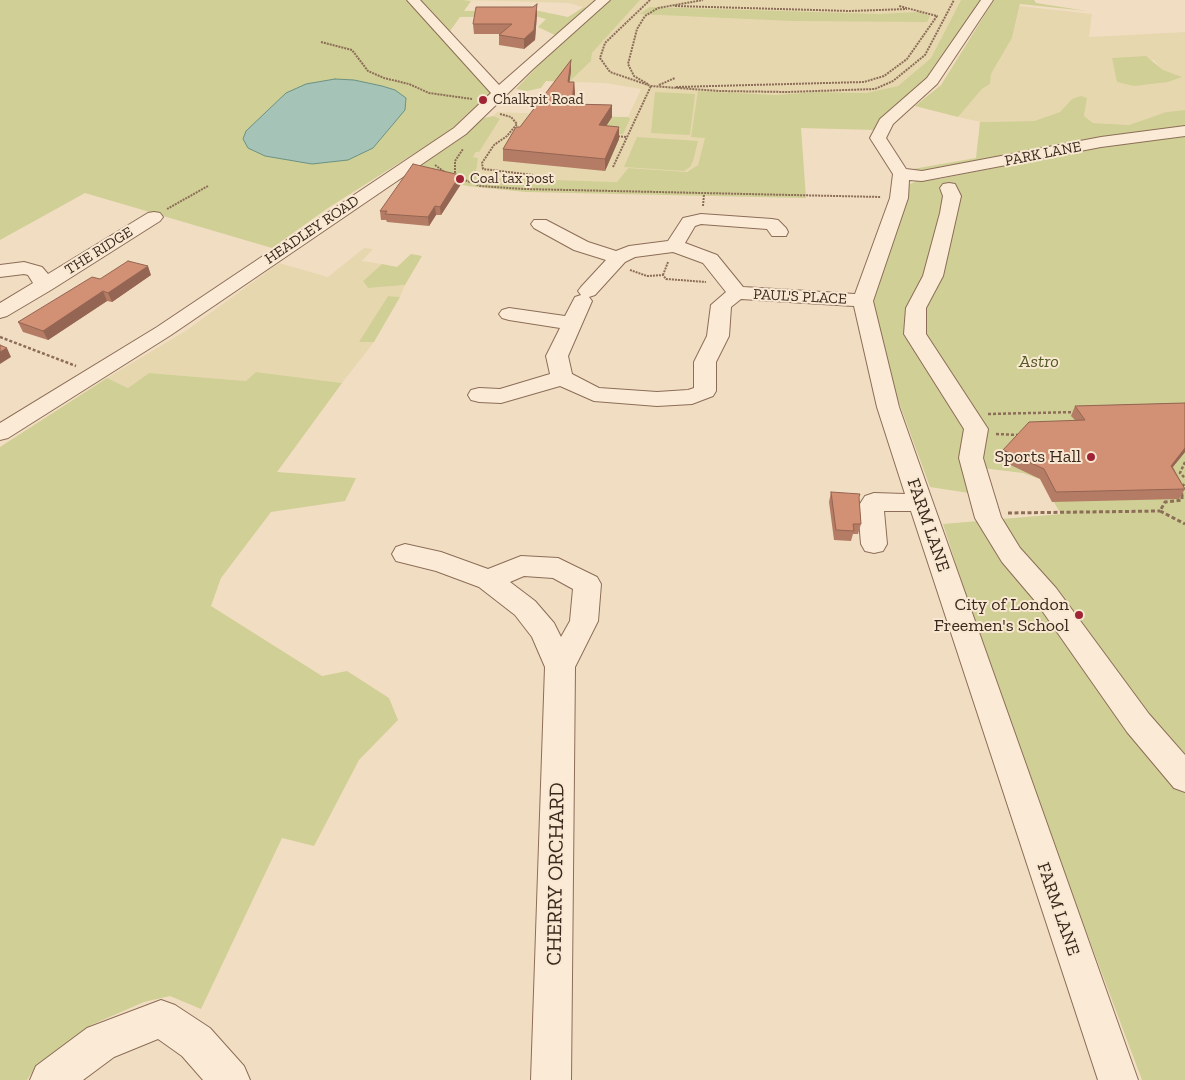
<!DOCTYPE html>
<html>
<head>
<meta charset="utf-8">
<style>
  body { margin:0 }
  canvas { display:block; background:#f1ddc2 }
</style>
</head>
<body>
<canvas width="1185" height="1080"></canvas>
<script>
const ctx = document.querySelector('canvas').getContext('2d');
ctx.lineJoin = 'round';
function fill(path, color) { ctx.fillStyle = color; ctx.fill(path, 'evenodd'); }
const shape = rows => new Path2D(rows.map(r => 'M' + r).join(''));
function strokePath(path, color, width, dash) { ctx.strokeStyle = color; ctx.lineWidth = width; ctx.lineCap = dash ? 'butt' : 'round'; ctx.setLineDash(dash || []); ctx.stroke(path); }
function label(font, color, halo, rows, align = 'center') {
  ctx.font = font + ' "Zilla Slab",serif'; ctx.lineWidth = 4; ctx.setLineDash([]); ctx.textBaseline = 'middle'; ctx.strokeStyle = halo; ctx.fillStyle = color; for (const [text, x, y, turn = 0] of rows) {
    ctx.save(); ctx.translate(x, y); ctx.rotate((+turn || 0) * Math.PI / 180); ctx.textAlign = isNaN(turn) ? turn : align; if (halo) ctx.strokeText(text, 0, 0); ctx.fillText(text, 0, 0); ctx.restore();
  }
}
fill(shape([
  [463,0,600,0,590,9,568,3],
  [640,0,961,0,931,58,898,86,866,93,817,92,774,95,691,136,706,137,698,165,687,172,628,168,617,182,495,178,476,173,478,158,473,157,500,120,493,116,497,112,628,117,641,89,605,83,569,82,591,61,592,53],
  [1020,6,1092,14,1089,37,1185,32,1185,110,1166,112,1129,125,1093,123,1084,116,1087,98,1072,99,1060,112,1034,121,980,122,958,117,982,89,990,84,991,74,1012,38],
  [1112,58,1154,60,1162,70,1182,77],
  [364,248,373,249,362,261,382,264,363,281,368,288,405,285,400,297,388,296,360,342,374,342,342,383,257,372,246,381,149,373,128,388,107,378,187,330,279,263,328,277]
]), '#e7d7af');
fill(shape([
  [0,0,463,0,471,1,464,11,534,10,568,17,584,7,590,9,557,36,538,27,546,19,535,16,460,17,445,38,491,92,448,132,328,208,272,248,85,193,0,240],
  [611,0,640,0,592,53,591,61,569,82,546,81,541,88,527,91,516,89,552,51],
  [961,0,981,0,927,80,876,125,876,130,801,128,806,198,526,192,467,186,408,171,484,118,493,116,500,119,479,152,476,152,473,157,478,158,476,173,495,178,617,182,628,168,687,172,698,165,705,138,691,137,698,91,774,95,817,92,866,93,898,86,931,58],
  [994,0,1034,0,1036,3,1087,11,1020,4,1012,38,991,74,990,84,982,89,958,117,915,106,941,85],
  [650,7,879,14,919,12,930,16,927,22,792,21,639,14],
  [1146,56,1163,70,1182,77,1168,82,1134,86,1117,82,1112,58],
  [655,92,695,94,690,135,651,133],
  [1081,96,1087,98,1084,116,1093,123,1129,125,1166,112,1185,110,1185,128,921,174,907,170,976,158,980,122,1034,121,1060,112,1072,99],
  [612,117,628,117,630,119,623,134,604,134,602,132],
  [1185,135,1185,1080,1142,1080,1002,707,943,524,1061,514,1040,479,1023,473,966,466,969,493,930,487,894,389,873,315,873,294,905,193,910,184,917,181,939,179,1109,145],
  [637,137,698,141,693,161,690,167,684,171,624,167],
  [411,254,422,256,405,285,368,288,363,281,382,264,397,267],
  [388,296,400,297,374,342,359,342],
  [256,372,342,383,277,472,356,478,345,501,271,512,221,578,211,606,322,676,347,671,389,698,398,720,359,760,314,846,282,838,201,1009,170,996,144,1002,91,1025,36,1066,27,1080,0,1080,0,447,107,378,128,388,149,373,246,381]
]), '#d0cf95');
const water = shape([
  [335,79,354,80,382,86,395,90,406,98,405,110,373,148,348,160,312,164,265,156,248,148,243,139,246,131,286,93,306,84,335,79]
]);
fill(water, '#a5c3b6');
strokePath(water, '#6b9283', 1);
const minor = shape([
  [407,0,420,0,499,85,596,0,610,0,533,69,466,134,171,335,8,438,0,440,0,423,157,327,454,128,491,93,407,0],
  [981,0,993,0,937,84,893,124,886,138,906,169,922,171,1101,137,1185,126,1185,136,1101,147,922,181,909,180,908,198,873,301,899,407,1138,1080,1098,1080,911,511,884,511,887,544,883,551,874,553,865,551,861,544,858,507,865,496,874,493,905,494,877,407,854,306,741,299,731,307,729,336,716,362,716,391,713,396,692,404,657,406,594,401,560,386,501,403,479,402,471,400,468,395,471,390,479,388,500,389,550,374,546,356,560,328,509,320,502,318,499,314,502,310,509,308,565,316,575,297,581,295,578,291,581,287,606,260,574,250,534,228,531,224,534,220,546,220,588,242,616,251,629,246,668,241,683,218,701,214,772,219,778,220,786,228,788,232,786,236,772,236,767,229,701,224,695,226,685,243,717,255,743,287,855,294,890,198,893,174,870,138,880,119,927,78,981,0],
  [673,252,703,263,726,292,711,305,707,336,694,362,694,388,688,390,657,392,599,388,572,374,568,356,592,301,589,297,595,295,625,262,635,257,673,252],
  [949,183,955,184,961,196,943,276,926,308,926,334,988,429,983,458,1001,517,1020,548,1056,588,1149,714,1185,755,1185,792,1174,788,1127,732,1036,602,1002,562,975,518,959,458,964,429,904,334,906,308,923,276,940,213,943,196,940,188,943,184,949,183],
  [154,212,160,213,163,217,160,221,51,290,7,316,0,318,0,303,33,283,28,275,24,274,0,277,0,265,24,262,42,267,48,274,148,213,154,212],
  [405,544,441,552,488,569,521,556,558,558,597,577,601,584,598,621,575,667,571,1080,531,1080,545,667,532,637,515,615,479,587,436,571,396,561,392,554,396,547,405,544],
  [524,576,553,578,573,589,570,621,561,637,554,623,535,601,510,582,524,576],
  [161,1000,175,1005,210,1028,244,1066,250,1080,203,1080,182,1056,158,1039,114,1057,83,1080,30,1080,36,1066,87,1028,161,1000]
]);
strokePath(minor, '#8c6d58', 2);
strokePath(shape([
  [650,0,605,43,600,58,610,72,651,86,719,91,787,92,875,89,893,81,925,55,954,0],
  [675,6,850,11,907,9],
  [321,42,352,50,368,71,384,78,409,84,429,93,472,99],
  [648,84,634,76,628,64,637,29,645,16,658,8,703,0],
  [659,85,675,78],
  [676,87,864,82,884,76,907,59,937,16,899,6],
  [500,114,511,117,517,124,507,136,494,145,482,163,483,169,533,175],
  [615,136,627,137],
  [435,165,446,173],
  [613,167,651,86],
  [455,176,455,161,463,149],
  [457,177,480,186,524,189,881,197],
  [703,206,704,194],
  [167,209,208,186],
  [630,270,647,276,663,275,666,279,706,282],
  [663,275,668,262]
]), '#8c6d58', 2, [2, 1]);
strokePath(shape([
  [0,337,76,366],
  [988,414,1077,412],
  [996,434,1018,435],
  [1185,462,1180,473,1185,478],
  [1182,496,1182,486,1185,484]
]), '#8c6d58', 2.5, [3, 2]);
strokePath(shape([
  [1182,495,1182,500,1165,502,1160,511,1185,524],
  [1008,513,1160,511]
]), '#8c6d58', 3, [4, 2.5]);
fill(minor, '#fbebd6');
fill(shape([
  [537,14,535,40,524,49,499,45,499,34,474,34,473,24],
  [571,71,569,82,574,82,575,93,573,104,612,105,612,117,606,126,619,127,619,139,605,171,503,161,503,149,520,127],
  [460,175,461,184,441,215,436,215,429,226,387,222,386,220,381,220,380,211],
  [151,275,112,302,107,301,48,340,23,332,18,322,100,279],
  [1185,403,1185,452,1173,467,1185,489,1179,499,1052,502,1040,479,1000,460,1003,450,1075,420,1071,416,1075,406],
  [831,492,859,500,861,524,858,534,853,534,851,541,834,540,829,502]
]), '#b57c65');
fill(shape([
  [537,4,537,14,535,40,524,49,524,39],
  [571,60,571,71,568,93,568,82],
  [574,82,575,93,572,115,572,104],
  [612,105,612,117,599,137,599,125],
  [619,127,619,139,605,171,605,159],
  [460,175,461,184,441,215,440,207],
  [435,206,436,215,429,226,428,217],
  [148,266,151,275,112,302,108,293],
  [103,291,107,301,48,340,43,331],
  [7,348,11,357,0,364,0,352],
  [1185,448,1185,452,1166,475,1171,466]
]), '#936552');
const building = shape([
  [537,4,534,30,524,39,499,35,512,24,473,24,476,7,533,7,537,4],
  [571,60,568,82,574,82,572,104,612,105,599,125,619,127,605,159,503,149,516,127,520,127,571,60],
  [413,164,460,175,440,207,435,206,428,217,385,214,387,211,380,211,413,164],
  [128,261,148,266,108,293,103,291,43,331,18,322,92,277,100,279,128,261],
  [0,345,7,348,0,352,0,345],
  [1185,403,1185,448,1171,466,1185,489,1056,492,1044,469,1003,450,1029,422,1085,420,1075,406,1185,403],
  [831,492,860,494,859,497,861,524,853,524,854,531,836,530,831,492]
]);
fill(building, '#d29075');
strokePath(building, '#936552', 1);
for (const [x, y, r, color] of [
  [483,100,5,"#9f2435"],
  [460,179,5,"#9f2435"],
  [1091,457,5,"#9f2435"],
  [1079,615,5,"#9f2435"]
]) { const dot = new Path2D(); dot.arc(x, y, r, 0, 2 * Math.PI); ctx.fillStyle = color; ctx.fill(dot); strokePath(dot, '#f8e8d2', 2); }
label('15px', '#3b281d', '#f8e8d2', [
  ["Chalkpit Road",493,100],
  ["Coal tax post",470,179]
], 'left');
label('15px', '#3b281d', '#f8e8d2', [
  ["PARK LANE",1043,154,-11],
  ["HEADLEY ROAD",312,230,-34],
  ["THE RIDGE",99,251,-32],
  ["PAUL'S PLACE",800,297,3]
]);
label('italic 18px', '#525922', '#f8e8d2', [
  ["Astro",1039,362]
]);
label('18px', '#3b281d', '#f8e8d2', [
  ["Sports Hall",1081,457],
  ["City of London",1069,605],
  ["Freemen's School",1069,626]
], 'right');
label('18px', '#3b281d', '#f8e8d2', [
  ["FARM LANE",928,525,71],
  ["FARM LANE",1058,909,71]
]);
label('21px', '#3b281d', '#f8e8d2', [
  ["CHERRY ORCHARD",556,874,-89]
]);
</script>
</body>
</html>
